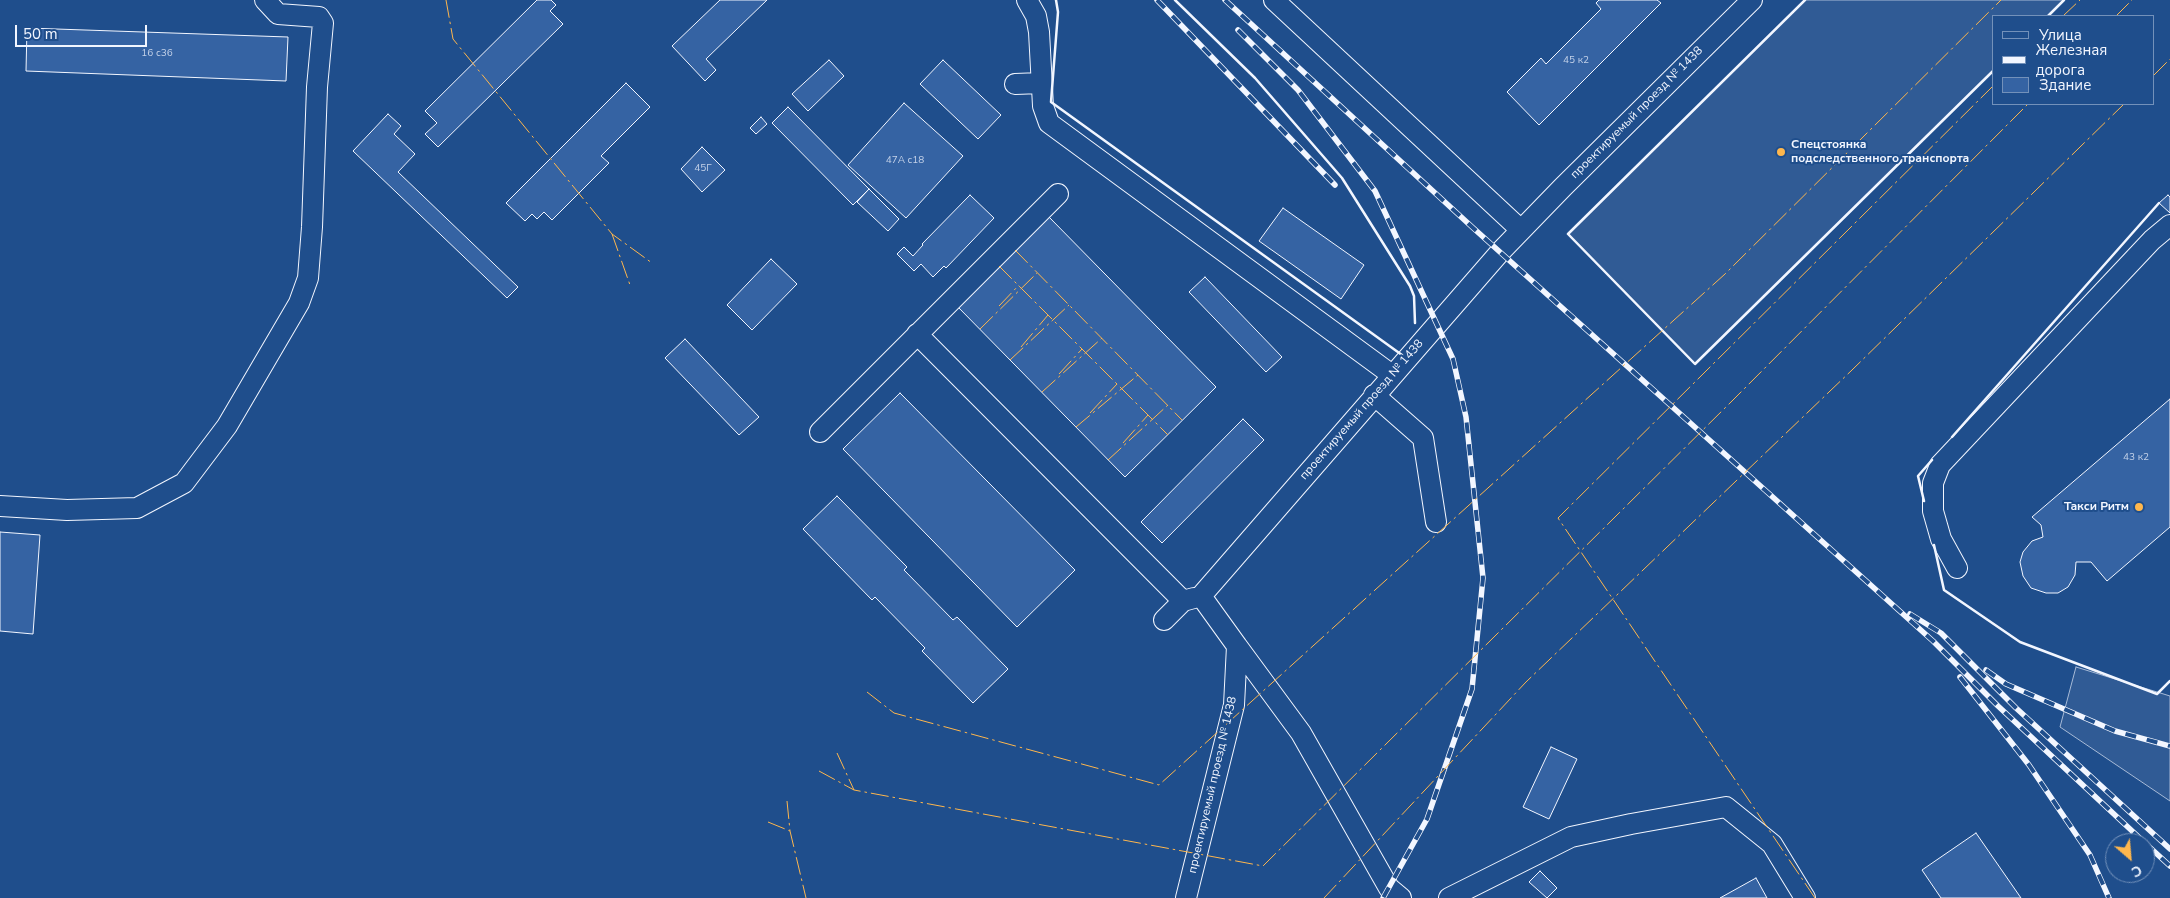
<!DOCTYPE html>
<html>
<head>
<meta charset="utf-8">
<style>
  body { margin:0 }
  #map { position:relative; width:2170px; height:898px; overflow:hidden; background:#1f4e8c; font-family:"Nunito Sans",sans-serif }
  canvas { display:block }
  .legend { position:absolute; left:1992px; top:15px; width:162px; height:90px; box-sizing:border-box; background:#1f4e8c; border:1px solid #7391ba; margin:0; padding:6px 9px; list-style:none; font-size:15px; color:#f2f6ff }
  .legend li { display:flex; align-items:center; gap:10px; height:25px }
  .legend b { width:25px; border:1px solid #7391ba }
  .north { position:absolute; left:2105px; top:833px; width:50px; height:50px; box-sizing:border-box; background:#1f4e8c; border:1px solid #7391ba; border-radius:50%; rotate:153deg; font-size:14px; font-weight:700; line-height:20px; text-align:center; color:#f2f6ff }
  .north::after { content:''; display:block; margin:auto; width:18px; height:22px; background:#ffb74d; clip-path:polygon(50% 0,100% 100%,50% 72%,0 100%) }
  .scale { position:absolute; left:15px; top:25px; width:132px; height:22px; box-sizing:border-box; border:2px solid #f2f6ff; border-top:0; padding-left:6px; font-size:15px; line-height:18px; white-space:nowrap; color:#f2f6ff; -webkit-text-stroke:4px #1f4e8c; paint-order:stroke }
</style>
</head>
<body>
<div id="map">
<canvas width="2170" height="898"></canvas>
<ul class="legend">
<li><b style="height:6px;background:#1f4e8c"></b>Улица</li>
<li><b style="height:6px;background:#f2f6ff"></b>Железная дорога</li>
<li><b style="height:14px;background:#3563a3"></b>Здание</li>
</ul>
<div class="north">С</div>
<div class="scale">50 m</div>
</div>
<script>
const ctx = document.querySelector('canvas').getContext('2d');
ctx.lineJoin = 'round';
function fill(path, color) { ctx.fillStyle = color; ctx.fill(path, 'evenodd'); }
const shape = rows => new Path2D(rows.map(r => 'M' + r).join(''));
function strokePath(path, color, width, dash) { ctx.strokeStyle = color; ctx.lineWidth = width; ctx.lineCap = dash ? 'butt' : 'round'; ctx.setLineDash(dash || []); ctx.stroke(path); }
function label(font, color, halo, rows, align = 'center') {
  ctx.font = font + ' "Nunito Sans",sans-serif'; ctx.lineWidth = 4; ctx.setLineDash([]); ctx.textBaseline = 'middle'; ctx.strokeStyle = halo; ctx.fillStyle = color; for (const [text, x, y, turn = 0] of rows) {
    ctx.save(); ctx.translate(x, y); ctx.rotate((+turn || 0) * Math.PI / 180); ctx.textAlign = isNaN(turn) ? turn : align; if (halo) ctx.strokeText(text, 0, 0); ctx.fillText(text, 0, 0); ctx.restore();
  }
}
const built = shape([
  [1805,0,2064,0,2048,16,1994,16,1994,70,1695,364,1568,234,1805,0],
  [2076,667,2170,696,2170,801,2060,727,2076,667]
]);
fill(built, '#305b95');
strokePath(built, '#a8bbd7', 1);
const building = shape([
  [537,0,551,0,556,5,550,11,563,24,438,147,425,134,437,123,425,111,537,0],
  [720,0,767,0,706,59,716,70,705,81,672,46,720,0],
  [1599,0,1657,0,1661,3,1539,125,1507,92,1541,58,1546,64,1601,9,1596,3,1599,0],
  [27,28,288,37,286,81,26,71,27,28],
  [829,60,844,76,808,111,792,94,829,60],
  [943,60,1001,115,978,139,920,84,943,60],
  [626,83,650,107,601,156,609,163,552,220,544,212,537,219,532,214,525,221,506,203,626,83],
  [904,103,963,156,906,218,848,165,904,103],
  [788,107,869,189,853,205,772,123,788,107],
  [388,114,401,126,394,134,415,154,398,172,518,287,507,298,353,151,388,114],
  [761,117,767,124,756,134,750,128,761,117],
  [702,147,725,170,702,192,681,169,702,147],
  [869,189,899,219,888,231,857,202,869,189],
  [970,195,994,218,946,268,944,266,933,277,921,264,914,271,897,254,904,247,913,256,923,245,922,244,970,195],
  [2168,195,2170,197,2170,213,2159,203,2168,195],
  [1283,208,1364,265,1341,299,1259,241,1283,208],
  [1049,217,1216,387,1125,477,957,306,1049,217],
  [771,259,797,284,752,330,727,305,771,259],
  [1205,277,1282,357,1266,372,1189,292,1205,277],
  [685,339,759,417,739,435,665,358,685,339],
  [900,393,1075,570,1017,627,843,449,900,393],
  [2170,399,2170,527,2107,581,2091,562,2076,562,2075,575,2068,587,2058,593,2046,593,2031,588,2023,576,2020,562,2023,552,2032,541,2043,537,2041,525,2032,517,2170,399],
  [1243,419,1264,440,1162,543,1141,522,1243,419],
  [837,496,907,567,904,570,953,620,957,617,1008,669,973,703,922,651,925,648,875,597,872,600,803,529,837,496],
  [0,532,40,535,33,634,0,631,0,532],
  [1551,747,1577,759,1549,819,1523,807,1551,747],
  [1976,833,2021,898,1941,898,1922,870,1976,833],
  [1540,871,1557,888,1547,898,1529,882,1540,871],
  [1756,878,1767,898,1720,898,1756,878]
]);
fill(building, '#3563a3');
strokePath(building, '#f2f6ff', 1);
const minor = shape([
  [1027,0,1036,16,1039,32,1043,106,1049,123,1392,375],
  [1274,0,1521,230],
  [1015,84,1041,83],
  [917,334,1183,601],
  [1374,395,1423,438,1436,522],
  [820,432,1058,194],
  [0,506,67,510,137,508,184,483,227,426,299,303,308,278,312,227,317,87,323,23,319,17,278,14,265,0],
  [1957,568,1941,539,1933,511,1933,483,1940,465,2152,240,2170,225],
  [1164,620,1183,601,1194,598],
  [1237,646,1301,733,1389,888,1401,898],
  [1186,898,1234,705,1237,646,1201,596,1501,251,1563,187,1752,0],
  [1449,898,1571,837,1631,824,1726,807,1772,844,1805,898]
]);
strokePath(minor, '#f2f6ff', 22);
strokePath(minor, '#1f4e8c', 20);
const rail = shape([
  [1157,0,1335,185],
  [1225,0,1471,226,1933,641,1998,706,2145,843],
  [1238,30,1298,90,1375,191,1453,359,1466,417,1483,578,1472,689,1427,819,1383,898],
  [1910,614,1941,633,2016,708,2170,849],
  [1986,670,2006,684,2115,731,2170,746],
  [1960,677,2029,765,2090,855,2109,898],
  [2145,843,2170,866]
]);
strokePath(rail, '#f2f6ff', 5.5);
strokePath(rail, '#1f4e8c', 4, [11]);
strokePath(shape([
  [1056,0,1058,12,1051,102,1402,355],
  [1175,0,1255,78,1342,178,1410,286,1414,296,1415,323],
  [1805,0,1568,234,1695,364,1994,70],
  [2048,16,2064,0],
  [1952,437,2159,203],
  [1924,501,1918,476,1932,460],
  [1934,545,1944,590,2020,642,2157,694,2170,681]
]), '#f2f6ff', 2.5);
strokePath(shape([
  [446,0,453,39,612,234,652,263],
  [2063,16,2080,0],
  [2116,16,2132,0],
  [2154,75,2170,59],
  [612,234,630,285],
  [1015,250,1182,420],
  [999,266,1168,435],
  [999,306,1019,285],
  [980,329,1037,273],
  [1021,347,1048,315],
  [1010,360,1069,305],
  [1059,374,1082,349],
  [1042,392,1102,338],
  [1090,413,1117,384],
  [1076,427,1138,375],
  [1123,443,1148,415],
  [1108,460,1168,405],
  [867,692,894,713,1159,785,1725,274,2001,0],
  [837,753,854,790],
  [819,771,854,790,1263,866,1732,401,2028,104],
  [787,801,790,831,806,898],
  [768,822,790,831],
  [1324,898,1526,682,1852,370,2124,104],
  [1815,898,1558,518,1994,85]
]), '#ffb74d', 1, [18, 4, 2.5, 4]);
for (const [x, y, r, color] of [
  [1781,152,5,"#ffb74d"],
  [2139,507,5,"#ffb74d"]
]) { const dot = new Path2D(); dot.arc(x, y, r, 0, 2 * Math.PI); ctx.fillStyle = color; ctx.fill(dot); strokePath(dot, '#1f4e8c', 2); }
label('10px', '#c3d1e8', null, [
  ["16 с36",157,54],
  ["45 к2",1576,61],
  ["47А с18",905,161],
  ["45Г",703,169],
  ["43 к2",2136,458]
]);
label('12px', '#f2f6ff', '#1f4e8c', [
  ["проектируемый проезд № 1438",1637,113,-45],
  ["проектируемый проезд № 1438",1362,410,-49],
  ["проектируемый проезд № 1438",1213,785,-77]
]);
label('bold 12px', '#f2f6ff', '#1f4e8c', [
  ["Спецстоянка",1791,145],
  ["подследственного транспорта",1791,159],
  ["Такси Ритм",2129,507,"right"]
], 'left');
</script>
</body>
</html>
